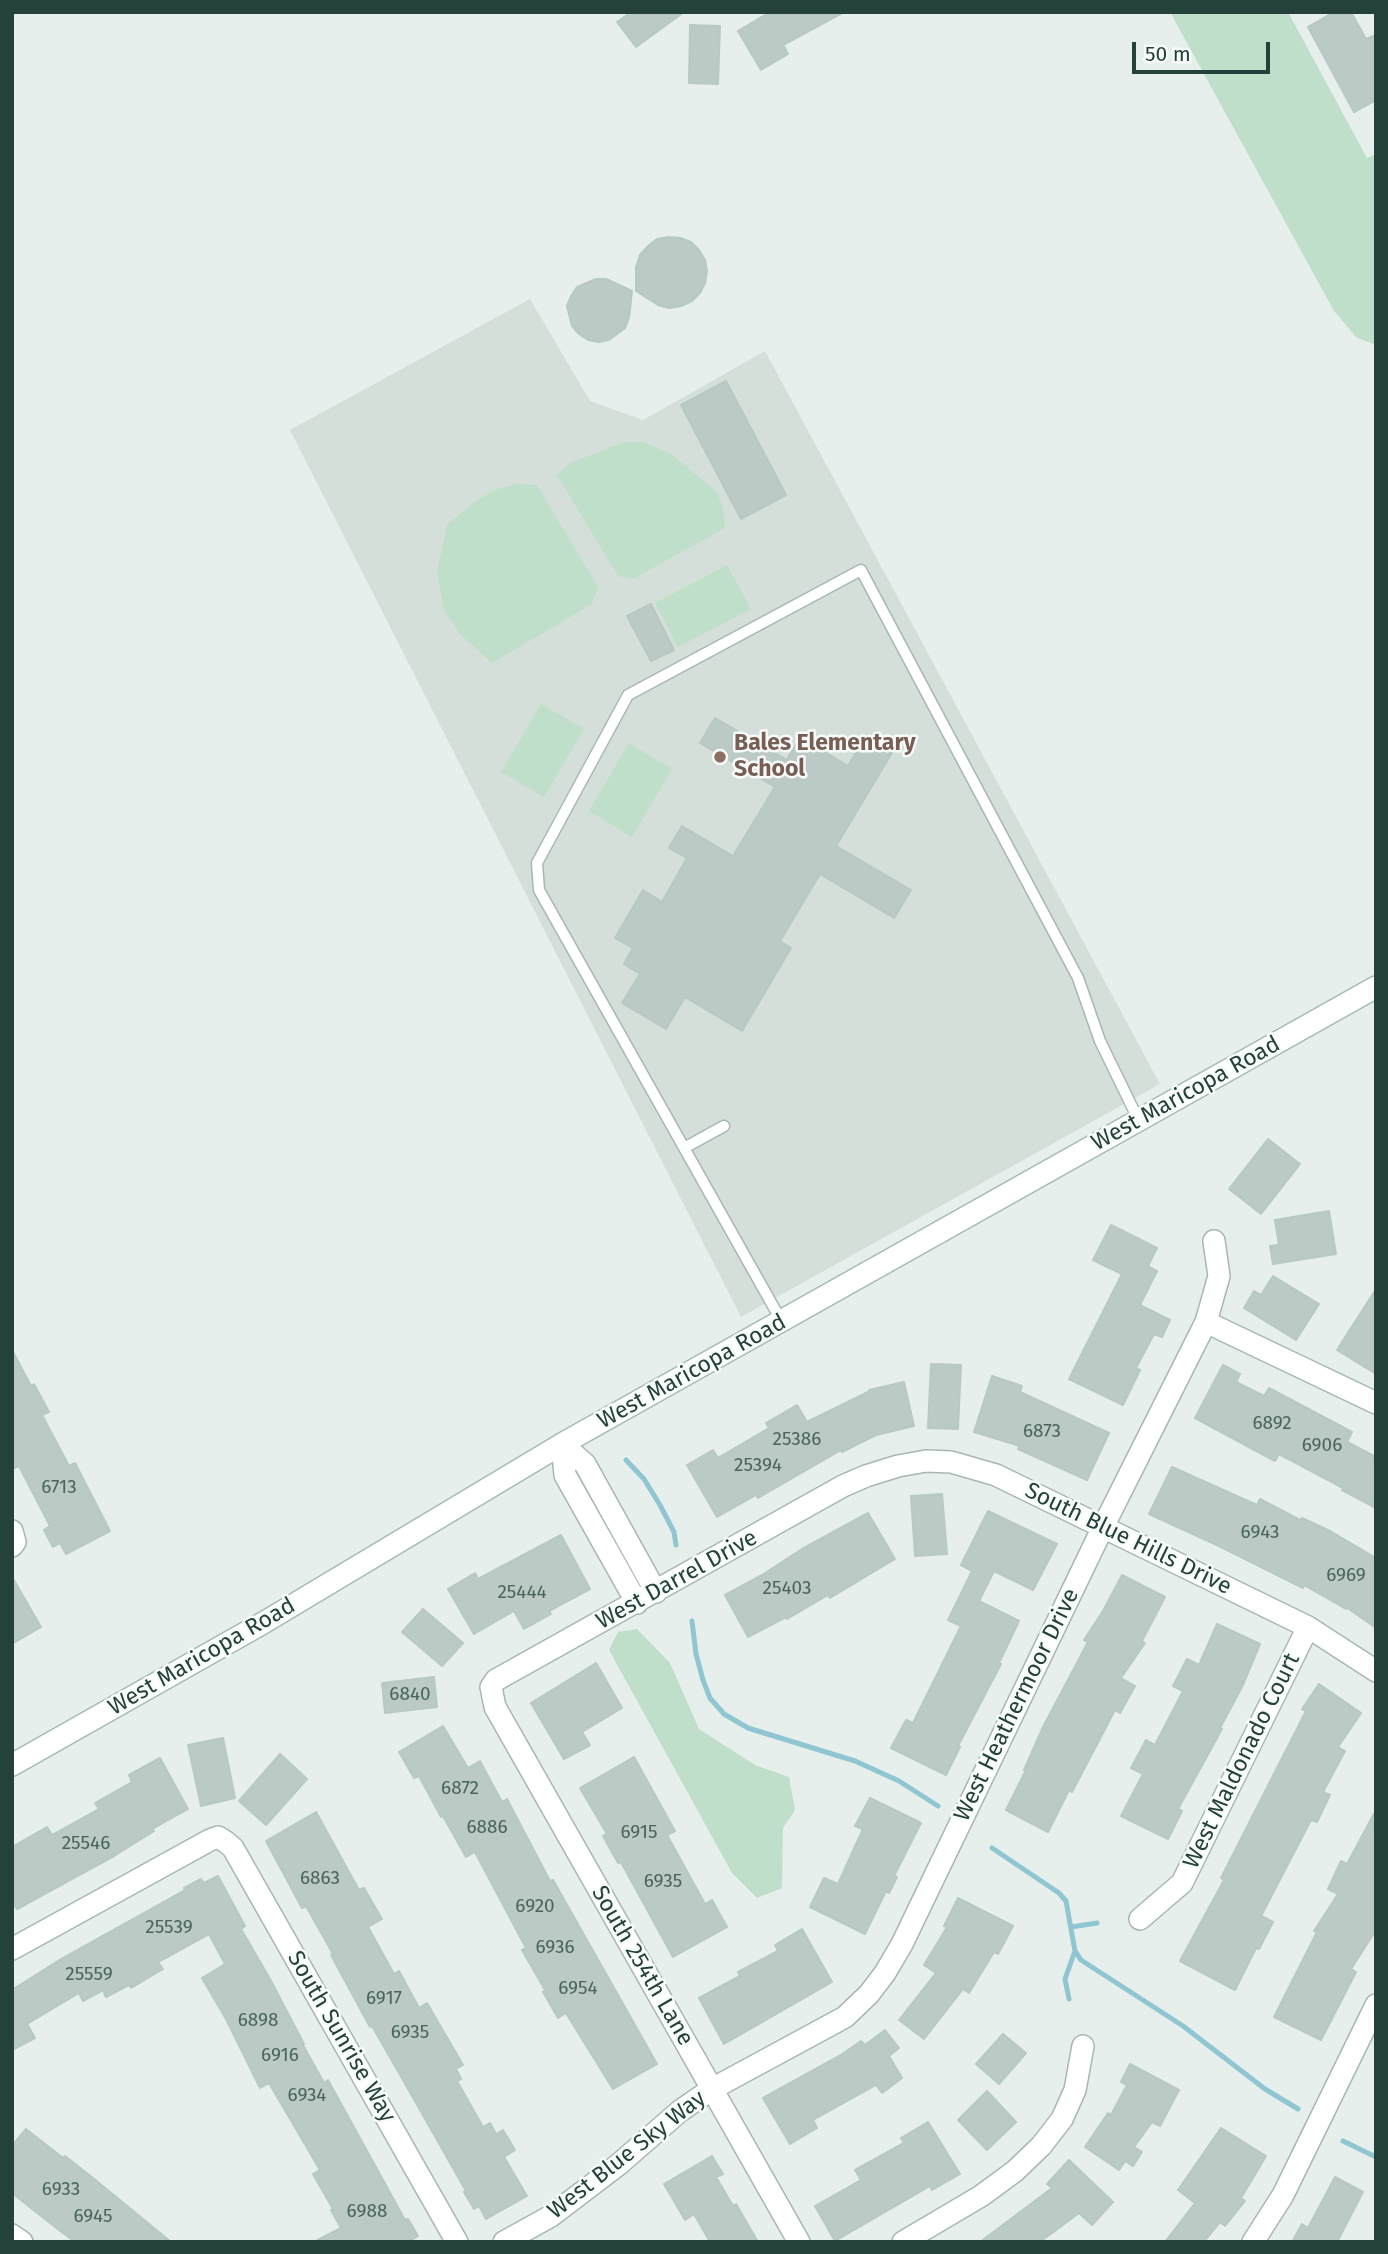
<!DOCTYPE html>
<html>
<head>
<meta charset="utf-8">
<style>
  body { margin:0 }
  #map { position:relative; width:1388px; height:2254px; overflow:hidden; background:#e6efeb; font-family:"Fira Sans",sans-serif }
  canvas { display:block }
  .frame { position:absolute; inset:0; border:14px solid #25413b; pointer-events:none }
  .scale { position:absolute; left:1132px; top:42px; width:138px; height:32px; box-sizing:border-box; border:4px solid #25413b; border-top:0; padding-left:9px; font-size:21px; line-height:24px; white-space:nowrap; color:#25413b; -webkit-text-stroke:5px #f7fbf9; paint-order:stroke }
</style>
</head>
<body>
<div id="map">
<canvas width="1388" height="2254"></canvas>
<div class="frame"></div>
<div class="scale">50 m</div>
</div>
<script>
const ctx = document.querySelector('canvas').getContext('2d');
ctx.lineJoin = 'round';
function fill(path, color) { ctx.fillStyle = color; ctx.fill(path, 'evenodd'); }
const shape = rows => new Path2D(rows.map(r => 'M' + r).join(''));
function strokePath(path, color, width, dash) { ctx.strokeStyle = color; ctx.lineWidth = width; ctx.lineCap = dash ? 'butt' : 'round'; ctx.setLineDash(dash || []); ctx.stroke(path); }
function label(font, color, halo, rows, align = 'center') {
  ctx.font = font + ' "Fira Sans",sans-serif'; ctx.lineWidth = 5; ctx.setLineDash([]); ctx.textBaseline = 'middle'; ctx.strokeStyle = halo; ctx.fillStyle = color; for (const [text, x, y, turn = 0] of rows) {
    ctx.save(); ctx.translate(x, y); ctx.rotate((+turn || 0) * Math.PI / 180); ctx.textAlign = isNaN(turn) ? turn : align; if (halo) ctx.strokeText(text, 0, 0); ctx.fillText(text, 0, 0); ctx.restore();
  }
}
fill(shape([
  [530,299,590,401,643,420,765,351,1160,1084,741,1317,290,430]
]), '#d4dfda');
fill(shape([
  [1170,12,1288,12,1367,158,1376,154,1376,345,1357,338,1334,311],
  [624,442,643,442,671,454,717,492,723,508,725,528,633,579,618,576,557,475,570,463],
  [516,484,537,485,598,587,592,604,492,663,461,635,444,610,437,572,447,525,474,502,497,489],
  [727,565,751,609,678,647,655,603],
  [541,704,584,729,544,797,501,772],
  [629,743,672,769,632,837,589,811],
  [637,1629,670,1663,699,1729,755,1765,789,1777,795,1810,783,1828,782,1888,757,1898,732,1873,609,1650,618,1632]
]), '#c0dfca');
strokePath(shape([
  [626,1460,644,1479,660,1505,674,1532,676,1545],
  [692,1621,696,1654,703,1680,710,1698,724,1714,748,1728,855,1761,899,1781,938,1806],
  [992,1848,1059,1893,1066,1901,1075,1951,1081,1960,1183,2026,1265,2089,1298,2109],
  [1071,1927,1097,1923],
  [1069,1999,1065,1979,1075,1951],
  [1343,2141,1376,2157]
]), '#90c5d2', 5);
const building = shape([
  [631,12,684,12,636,47,617,22,631,12],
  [770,12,844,12,783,45,788,54,761,70,738,31,770,12],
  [1334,12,1351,12,1366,39,1376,35,1376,100,1354,112,1308,27,1334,12],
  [690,25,720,26,718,84,689,83,690,25],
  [669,237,680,238,691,242,699,250,705,260,707,271,705,283,700,293,692,301,681,306,669,308,658,305,636,291,636,267,640,255,648,246,657,239,669,237],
  [596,279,606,279,632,291,629,318,625,328,609,340,599,342,588,340,579,334,572,326,567,306,571,296,577,287,596,279],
  [726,381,786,495,741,519,681,405,726,381],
  [651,604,674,650,651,661,627,616,651,604],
  [715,718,787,760,800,737,848,766,866,735,893,751,836,846,911,890,894,918,820,874,780,941,791,948,742,1031,685,997,666,1029,622,1003,640,974,624,964,633,948,615,938,643,890,662,902,687,858,669,848,682,826,733,856,775,787,700,743,715,718],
  [1268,1139,1300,1164,1261,1214,1229,1189,1268,1139],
  [1329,1211,1336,1254,1273,1264,1270,1246,1279,1245,1275,1220,1329,1211],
  [1111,1225,1157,1248,1148,1266,1157,1271,1140,1305,1170,1320,1162,1337,1154,1334,1136,1368,1140,1370,1123,1405,1069,1379,1122,1274,1093,1260,1111,1225],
  [1273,1276,1319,1304,1296,1340,1244,1308,1254,1291,1261,1295,1273,1276],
  [1376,1289,1376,1374,1337,1350,1376,1289],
  [12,1350,31,1386,34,1384,49,1412,42,1415,69,1466,75,1463,110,1531,66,1554,60,1543,53,1547,44,1530,50,1526,19,1466,12,1469,12,1350],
  [931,1364,961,1365,958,1429,928,1428,931,1364],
  [1223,1365,1240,1374,1236,1382,1264,1396,1269,1388,1352,1432,1347,1442,1376,1457,1376,1508,1342,1490,1343,1488,1279,1454,1275,1461,1195,1418,1223,1365],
  [992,1376,1022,1386,1020,1392,1109,1433,1087,1480,1018,1449,1020,1446,974,1432,992,1376],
  [904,1382,914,1426,876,1435,842,1452,841,1450,758,1498,756,1495,717,1517,687,1465,713,1450,718,1458,769,1428,766,1423,797,1405,807,1422,870,1391,869,1390,904,1382],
  [1172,1467,1257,1505,1260,1499,1300,1520,1302,1518,1330,1531,1376,1558,1376,1628,1346,1607,1346,1609,1304,1585,1303,1588,1219,1546,1149,1514,1172,1467],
  [942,1494,947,1554,915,1556,911,1496,942,1494],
  [988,1511,1057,1544,1033,1590,994,1571,979,1601,1019,1621,999,1663,1001,1664,958,1746,960,1747,946,1775,891,1748,906,1720,913,1723,961,1626,948,1620,972,1571,961,1565,988,1511],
  [868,1513,895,1559,830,1598,828,1595,787,1619,786,1617,748,1637,725,1595,762,1575,802,1549,868,1513],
  [561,1535,590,1589,549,1611,551,1614,524,1629,514,1611,474,1634,448,1589,475,1573,478,1579,561,1535],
  [1122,1575,1165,1597,1142,1641,1145,1643,1121,1678,1135,1686,1120,1713,1115,1710,1072,1792,1069,1790,1048,1832,1006,1810,1026,1770,1024,1770,1043,1727,1088,1642,1084,1640,1103,1611,1122,1575],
  [12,1577,41,1627,12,1644,12,1577],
  [423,1609,463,1643,442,1666,402,1632,423,1609],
  [1217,1624,1260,1644,1242,1687,1220,1728,1222,1729,1178,1809,1182,1811,1168,1839,1121,1816,1143,1774,1131,1768,1146,1740,1155,1745,1183,1691,1173,1686,1187,1659,1199,1665,1217,1624],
  [596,1663,622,1708,582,1732,590,1745,564,1759,531,1703,596,1663],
  [434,1677,437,1707,385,1713,382,1683,434,1677],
  [1319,1684,1361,1713,1338,1747,1345,1751,1323,1792,1330,1795,1317,1822,1311,1820,1261,1916,1273,1922,1259,1949,1256,1948,1235,1990,1180,1961,1224,1880,1221,1878,1306,1711,1302,1709,1319,1684],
  [443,1726,468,1768,480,1761,502,1802,507,1799,550,1881,553,1880,657,2064,613,2089,566,2013,558,2018,543,1992,545,1990,522,1950,526,1948,475,1852,466,1857,443,1816,441,1817,419,1776,414,1778,399,1752,443,1726],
  [223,1738,235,1798,201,1806,188,1745,223,1738],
  [280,1754,307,1779,266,1825,239,1801,280,1754],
  [634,1757,675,1831,667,1835,705,1904,712,1900,727,1927,673,1957,621,1862,618,1863,603,1836,607,1834,580,1788,634,1757],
  [160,1758,188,1809,152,1829,154,1831,114,1856,17,1909,12,1901,12,1847,47,1827,52,1835,99,1809,95,1803,132,1782,129,1775,160,1758],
  [870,1798,921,1823,894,1876,897,1877,889,1893,886,1891,865,1934,810,1907,824,1878,838,1884,863,1829,855,1826,870,1798],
  [1376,1810,1376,1930,1351,1969,1356,1972,1321,2040,1274,2017,1317,1932,1314,1931,1338,1894,1328,1889,1341,1861,1347,1864,1376,1810],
  [316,1812,359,1890,364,1888,382,1919,368,1927,394,1974,399,1971,419,2008,427,2003,463,2065,456,2069,461,2079,457,2081,483,2127,490,2123,496,2134,503,2130,515,2150,504,2157,527,2196,486,2219,479,2206,474,2209,464,2192,466,2191,399,2073,372,2026,370,2027,331,1955,333,1954,306,1906,302,1908,266,1841,316,1812],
  [218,1876,245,1926,241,1929,270,1979,304,2044,303,2045,324,2083,328,2080,405,2220,408,2219,418,2236,408,2242,314,2242,341,2228,331,2210,333,2209,313,2174,320,2170,269,2083,260,2088,226,2019,202,1978,225,1964,209,1934,158,1962,163,1969,131,1988,129,1985,106,1997,103,1990,83,2001,79,1993,27,2024,35,2038,12,2050,12,1990,61,1959,185,1890,184,1888,201,1879,204,1883,218,1876],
  [958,1898,1013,1926,998,1954,994,1952,969,1993,963,1989,924,2039,899,2020,936,1973,924,1965,947,1927,944,1926,958,1898],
  [802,1929,832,1982,724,2044,699,1998,740,1976,738,1972,778,1951,775,1945,802,1929],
  [885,2030,899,2048,889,2056,902,2078,882,2093,876,2085,813,2120,817,2128,790,2144,763,2098,841,2055,861,2041,865,2045,885,2030],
  [1003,2034,1026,2053,999,2084,976,2064,1003,2034],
  [1130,2064,1179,2090,1160,2126,1152,2122,1134,2147,1142,2152,1133,2166,1125,2161,1119,2170,1085,2147,1108,2113,1111,2115,1127,2085,1121,2082,1130,2064],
  [987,2091,1016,2122,987,2150,958,2120,987,2091],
  [928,2122,960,2174,932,2190,930,2186,835,2241,815,2206,861,2180,855,2170,904,2143,901,2138,928,2122],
  [1221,2128,1266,2156,1241,2198,1245,2201,1225,2226,1220,2222,1204,2242,1165,2242,1195,2203,1178,2190,1221,2128],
  [26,2129,63,2158,65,2156,93,2178,171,2242,75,2242,55,2227,12,2193,12,2146,26,2129],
  [712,2156,723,2174,716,2177,733,2206,736,2204,758,2242,710,2242,694,2214,685,2220,664,2184,712,2156],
  [1069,2160,1113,2202,1092,2225,1079,2213,1040,2242,980,2242,1052,2188,1047,2184,1069,2160],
  [1335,2177,1363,2192,1337,2242,1292,2242,1302,2224,1308,2228,1335,2177]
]);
fill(building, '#bbcac4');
strokePath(building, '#b8c8c3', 2);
const lane = shape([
  [684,1148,724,1126],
  [782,1322,539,890,537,863,628,695,861,570,1078,978,1100,1041,1139,1121]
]);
const street = shape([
  [1206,1322,1376,1403],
  [562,1444,565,1475,637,1603],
  [562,1444,585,1464,656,1592],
  [12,1531,15,1542,12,1546],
  [1140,1919,1182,1883,1308,1627],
  [12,1949,210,1840,218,1837,226,1842,233,1848,457,2242],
  [12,2235,22,2242],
  [504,2242,551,2216,618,2165,680,2111,712,2089,845,2017,869,1994,885,1973,902,1944,1103,1527,1206,1322,1219,1276,1214,1241],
  [799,2242,495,1707,491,1687,496,1680,843,1486,866,1476,898,1466,926,1461,951,1462,996,1475,1308,1627,1376,1671],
  [903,2242,981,2196,1015,2171,1041,2146,1062,2119,1075,2090,1083,2046],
  [1253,2242,1283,2195,1376,2005]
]);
const secondary = shape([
  [12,1765,263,1623,562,1444,1376,987]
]);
strokePath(lane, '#a8b7b3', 13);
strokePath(street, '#a8b7b3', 24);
strokePath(secondary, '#a5bab4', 24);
strokePath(lane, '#fff', 10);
strokePath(street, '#fff', 21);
strokePath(secondary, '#fff', 21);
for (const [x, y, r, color] of [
  [720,757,7,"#8d6e63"]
]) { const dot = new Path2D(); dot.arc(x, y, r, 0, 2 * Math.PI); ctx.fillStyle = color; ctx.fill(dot); strokePath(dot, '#f7fbf9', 2.5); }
label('19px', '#4a635d', null, [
  ["6892",1272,1424],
  ["6873",1042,1432],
  ["25386",797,1440],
  ["6906",1322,1446],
  ["25394",758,1466],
  ["6713",59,1488],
  ["6943",1260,1533],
  ["6969",1346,1576],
  ["25403",787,1589],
  ["25444",522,1593],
  ["6840",410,1695],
  ["6872",460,1789],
  ["6886",487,1828],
  ["6915",639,1833],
  ["25546",86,1844],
  ["6863",320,1879],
  ["6935",663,1882],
  ["6920",535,1907],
  ["25539",169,1928],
  ["6936",555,1948],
  ["25559",89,1975],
  ["6954",578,1989],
  ["6917",384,1999],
  ["6898",258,2021],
  ["6935",410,2033],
  ["6916",280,2056],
  ["6934",307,2096],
  ["6933",61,2190],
  ["6988",367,2212],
  ["6945",93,2217]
]);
label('bold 23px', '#785e54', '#f7fbf9', [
  ["Bales Elementary",734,744],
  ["School",734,770]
], 'left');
label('23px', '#25413b', '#f7fbf9', [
  ["West Maricopa Road",1186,1094,-29],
  ["West Maricopa Road",692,1372,-29],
  ["South Blue Hills Drive",1128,1539,26],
  ["West Darrel Drive",677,1580,-29],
  ["West Maricopa Road",202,1657,-30],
  ["West Heathermoor Drive",1017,1705,-64],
  ["West Maldonado Court",1242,1761,-64],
  ["South 254th Lane",642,1966,60],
  ["South Sunrise Way",341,2037,60],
  ["West Blue Sky Way",627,2155,-38]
]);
</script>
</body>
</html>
